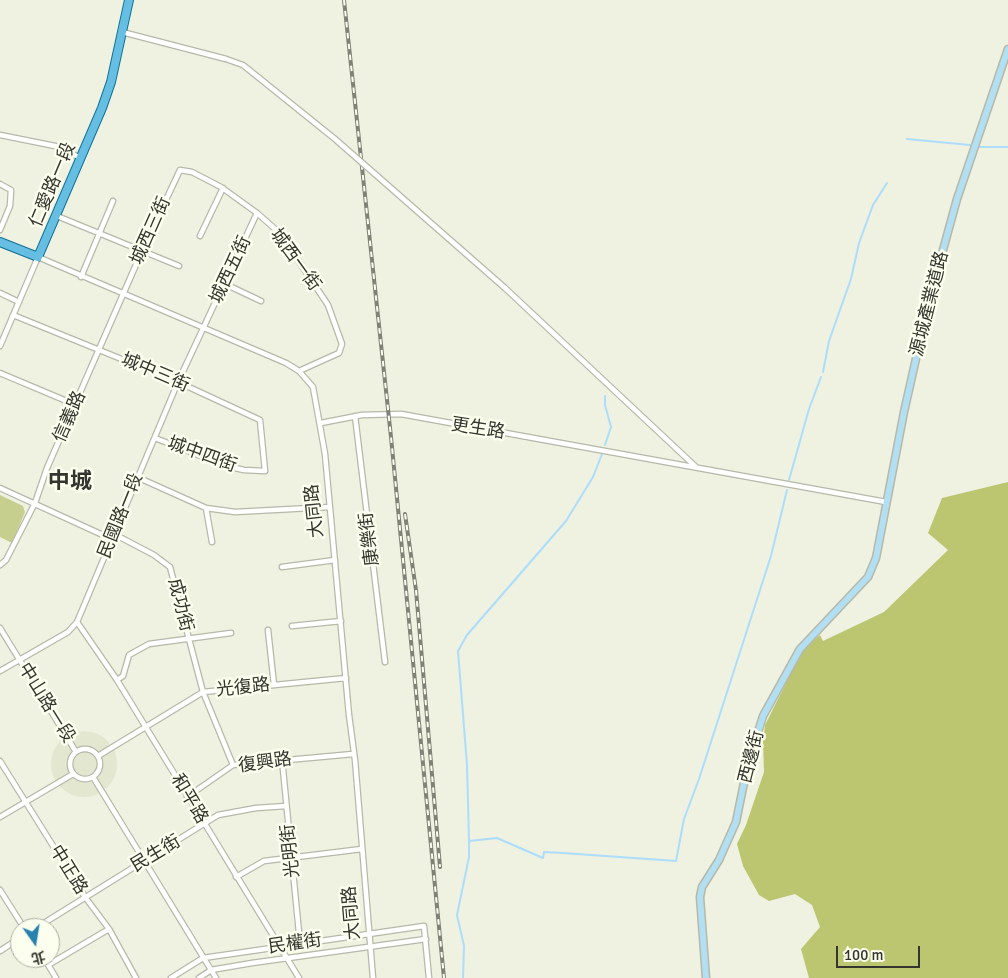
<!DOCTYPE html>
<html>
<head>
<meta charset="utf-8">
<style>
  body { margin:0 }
  #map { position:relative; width:1008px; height:978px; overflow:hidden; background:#eff1e1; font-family:Signika,"Noto Sans TC",sans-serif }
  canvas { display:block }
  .north { position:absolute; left:10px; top:918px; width:50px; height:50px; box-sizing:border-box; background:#fcffee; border:1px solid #acaea1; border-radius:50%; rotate:167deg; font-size:14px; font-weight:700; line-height:20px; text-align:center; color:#34352e }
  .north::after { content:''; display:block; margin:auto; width:18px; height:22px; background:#2882b0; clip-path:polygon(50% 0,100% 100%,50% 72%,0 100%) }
  .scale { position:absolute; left:836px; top:946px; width:84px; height:22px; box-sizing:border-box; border:2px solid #34352e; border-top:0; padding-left:6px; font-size:15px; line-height:18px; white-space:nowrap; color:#34352e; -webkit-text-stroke:4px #fcffee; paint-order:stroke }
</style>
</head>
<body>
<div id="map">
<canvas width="1008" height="978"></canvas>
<div class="north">北</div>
<div class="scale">100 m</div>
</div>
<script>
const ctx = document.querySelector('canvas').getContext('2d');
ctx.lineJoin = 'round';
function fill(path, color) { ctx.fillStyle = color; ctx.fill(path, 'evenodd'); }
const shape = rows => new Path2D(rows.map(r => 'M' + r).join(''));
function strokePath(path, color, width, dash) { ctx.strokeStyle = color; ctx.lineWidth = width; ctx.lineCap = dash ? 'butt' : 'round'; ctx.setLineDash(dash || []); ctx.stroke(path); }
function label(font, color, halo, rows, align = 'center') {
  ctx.font = font + ' Signika,"Noto Sans TC",sans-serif'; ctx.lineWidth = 5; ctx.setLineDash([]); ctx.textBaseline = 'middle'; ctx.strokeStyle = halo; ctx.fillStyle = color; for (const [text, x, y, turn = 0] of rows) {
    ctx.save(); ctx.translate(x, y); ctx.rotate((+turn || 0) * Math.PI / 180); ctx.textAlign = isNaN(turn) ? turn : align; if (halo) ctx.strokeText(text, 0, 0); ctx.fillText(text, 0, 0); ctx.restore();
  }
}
fill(shape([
  '51 764a33 33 0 1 1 66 0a33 33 0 1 1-66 0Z'
]), '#e3e7d0');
fill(shape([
  [0,495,23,506,25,512,12,543,0,537]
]), '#c6cf8e');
fill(shape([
  [1008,482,1008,978,809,978,801,949,820,927,812,905,795,894,769,901,759,895,743,866,737,844,746,825,764,772,763,741,765,725,804,647,820,635,823,641,884,612,948,550,928,533,942,498]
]), '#bcc671');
strokePath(shape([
  [907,139,970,145],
  [980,147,1008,147],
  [823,372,829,341,851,279,859,243,873,205,887,183],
  [605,445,611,427,605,405,605,396],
  [789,480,809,409,821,377],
  [469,840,467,765,458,651,467,635,566,521,593,477,602,454],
  [463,978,464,946,457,915,469,857,469,841,497,838,543,858,544,852,563,853,676,861,684,819,699,779,771,556,787,490]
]), '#acddfc', 2);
const street = shape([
  [122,32,226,59],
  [0,135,55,146,81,158],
  [0,184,11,190,10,206,0,230],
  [57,216,179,266],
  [200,236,223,188],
  [81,277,113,201],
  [225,284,261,301],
  [505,288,696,467],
  [0,293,19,302],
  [13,315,178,382,260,420,265,471,244,470,226,466,155,438],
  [0,346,38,257,286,363,299,371,313,387,325,454,349,715,355,760,373,978],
  [0,373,76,405],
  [355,416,385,662],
  [321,423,362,415,401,414,886,502],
  [137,477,206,508,235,512,330,507],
  [0,488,105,536,114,534,154,555,170,567,203,692,233,765],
  [206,508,212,542],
  [0,565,6,560,35,503,47,468,142,251,180,170,192,172,221,187,257,213,274,228,288,245,328,305,342,344,339,353,299,371],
  [282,567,335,560],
  [77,622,117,680,299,978],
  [292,626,341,621],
  [0,628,76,752],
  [268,630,274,685],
  [0,671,68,632,77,622,178,382,257,213],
  [117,680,123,676,129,655,149,644,231,633],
  '70 764a15 15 0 1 1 30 0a15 15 0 1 1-30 0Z',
  [98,756,203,692,346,678],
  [282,759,300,943],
  [0,761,85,897,109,929,136,978],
  [93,777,216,978],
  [187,797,233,765,353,754],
  [0,817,73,774],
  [236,877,264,861,362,849],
  [0,890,24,928],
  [36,928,218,815,256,808,286,806],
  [0,951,20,938],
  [44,958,56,978],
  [48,965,109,929],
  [171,978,203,958,424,926,429,978],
  [199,978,211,970,252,963,426,939]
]);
const secondary = shape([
  [706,978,700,897,702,887,719,860,736,822,747,768,763,716,800,649,868,577,876,558,904,412,929,301,957,199,1008,49]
]);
const primary = shape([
  [0,242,38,257,102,108,111,82,129,0]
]);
strokePath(street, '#b6b9a9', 7);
strokePath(secondary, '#b6b9a9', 9);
strokePath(primary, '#127397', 10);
strokePath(street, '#fff', 4.5);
strokePath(secondary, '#b2dff1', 6);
strokePath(primary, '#66bfe3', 8);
const rail = shape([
  [344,0,391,437,444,978],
  [405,514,416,590,440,867]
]);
strokePath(rail, '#808277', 4);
strokePath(rail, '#fcffee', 2, [5.5]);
const streetBridge = shape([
  [226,59,243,65,335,139,505,288]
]);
strokePath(streetBridge, '#b6b9a9', 7, []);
strokePath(streetBridge, '#fff', 4.5);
label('18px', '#34352e', '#fcffee', [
  ["仁愛路一段",53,185,-67],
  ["城西三街",151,231,-66],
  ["城西一街",295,260,54],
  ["城西五街",231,270,-65],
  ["源城產業道路",930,304,-76],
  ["城中三街",155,373,23],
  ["信義路",70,417,-66],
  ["更生路",478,429,9],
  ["城中四街",202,455,20],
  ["大同路",315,511,-96],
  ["民國路一段",121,516,-68],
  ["康樂街",370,539,-97],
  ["成功街",180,605,76],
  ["光復路",243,688,-6],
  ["中山路一段",46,703,58],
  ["西邊街",752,757,-76],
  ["復興路",265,763,-8],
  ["和平路",189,799,59],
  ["光明街",291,851,-96],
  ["民生街",156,854,-31],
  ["中正路",68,870,58],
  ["大同路",352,913,-95],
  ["民權街",295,944,-8]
]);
label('bold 22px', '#34352e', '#fcffee', [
  ["中城",70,482]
]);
</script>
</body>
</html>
